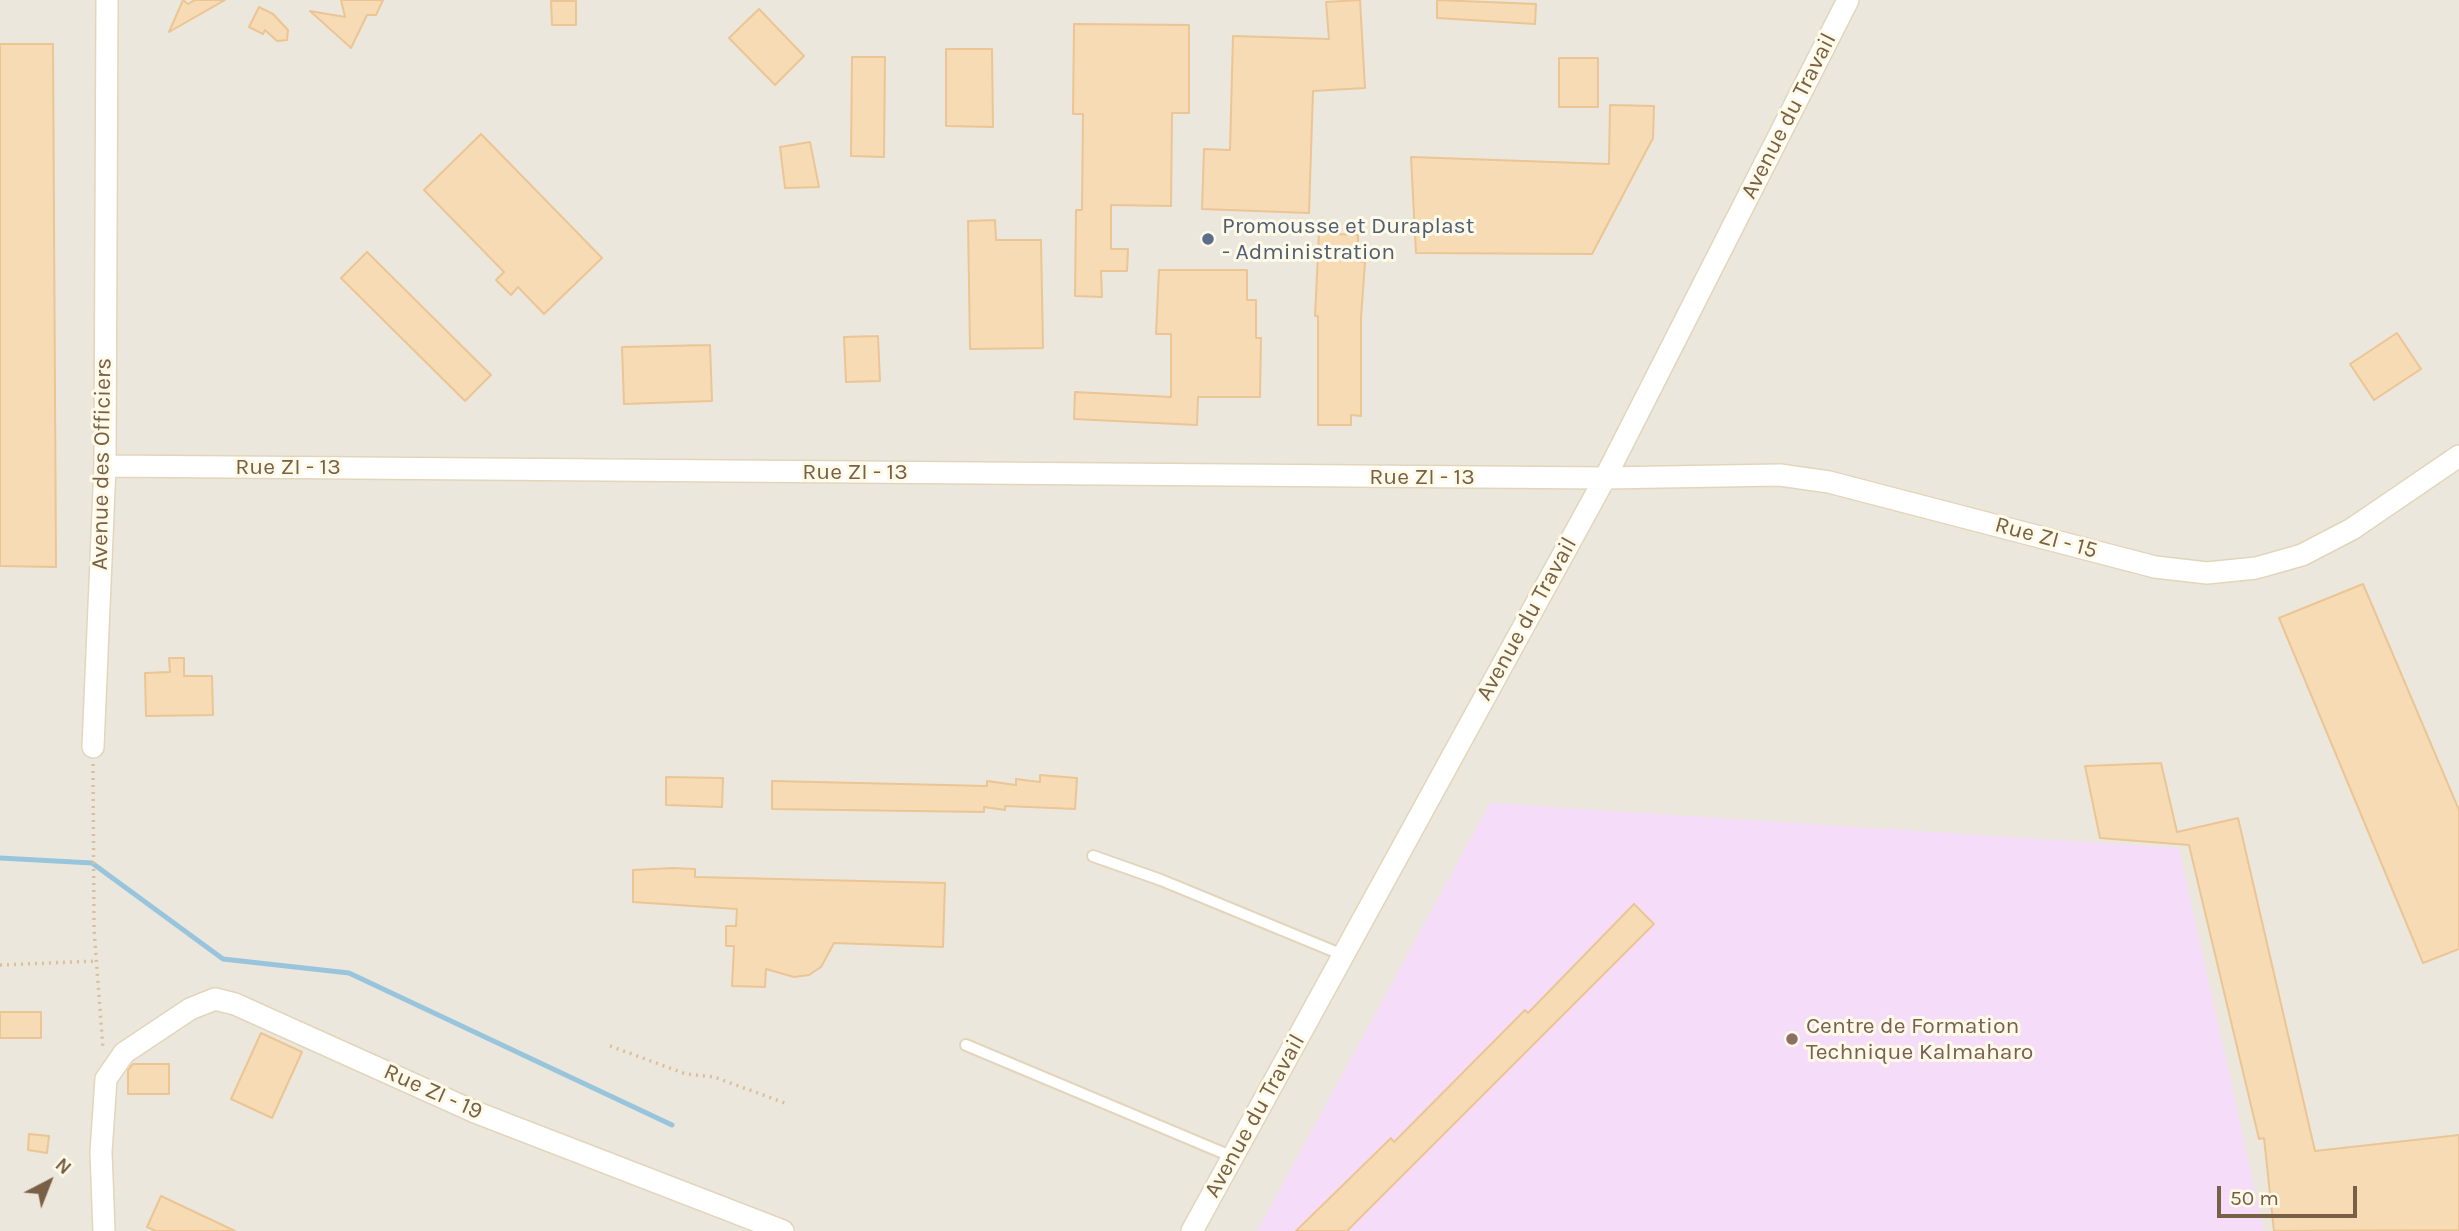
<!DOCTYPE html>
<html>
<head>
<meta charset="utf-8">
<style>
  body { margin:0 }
  #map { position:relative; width:2459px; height:1231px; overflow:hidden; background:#fef8e0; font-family:Karla,sans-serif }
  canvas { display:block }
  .north { position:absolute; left:14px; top:1147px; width:70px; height:70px; -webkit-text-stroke:5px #fffae8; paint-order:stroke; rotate:42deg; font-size:19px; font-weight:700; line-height:28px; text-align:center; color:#776045 }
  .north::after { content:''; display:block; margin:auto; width:24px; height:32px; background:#776045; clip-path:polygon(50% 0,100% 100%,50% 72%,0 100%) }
  .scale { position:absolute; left:2217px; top:1186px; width:140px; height:32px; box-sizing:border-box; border:4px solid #776045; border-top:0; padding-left:9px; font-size:21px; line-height:24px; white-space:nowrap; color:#776045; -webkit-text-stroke:5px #fffae8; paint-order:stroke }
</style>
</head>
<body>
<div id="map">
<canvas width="2459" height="1231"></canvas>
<div class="north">N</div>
<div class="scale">50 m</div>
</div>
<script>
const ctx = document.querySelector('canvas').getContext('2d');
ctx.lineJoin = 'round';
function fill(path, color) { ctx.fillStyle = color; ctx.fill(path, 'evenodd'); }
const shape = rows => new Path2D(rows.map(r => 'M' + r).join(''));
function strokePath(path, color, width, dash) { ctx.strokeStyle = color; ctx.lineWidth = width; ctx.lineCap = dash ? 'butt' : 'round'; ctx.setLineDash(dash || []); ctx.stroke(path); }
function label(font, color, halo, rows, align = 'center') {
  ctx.font = font + ' Karla,sans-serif'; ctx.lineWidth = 6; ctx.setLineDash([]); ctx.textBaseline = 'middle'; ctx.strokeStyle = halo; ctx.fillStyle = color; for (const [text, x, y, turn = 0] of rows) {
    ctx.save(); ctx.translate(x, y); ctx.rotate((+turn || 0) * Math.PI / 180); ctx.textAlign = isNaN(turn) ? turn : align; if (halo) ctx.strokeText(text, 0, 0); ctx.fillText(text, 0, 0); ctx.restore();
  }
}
fill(shape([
  [0,0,2459,0,2459,1231,0,1231]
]), '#ece7dc');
fill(shape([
  [1490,803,2179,848,2264,1231,1257,1231]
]), '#f5ddfa');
strokePath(shape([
  [0,858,92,863,223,959,349,973,672,1125]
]), '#98c5dc', 5);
const building = shape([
  [183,0,188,4,195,0,225,0,169,32,183,0],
  [341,0,383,0,376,15,367,15,351,48,310,11,345,17,341,0],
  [1360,0,1365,88,1313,91,1309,213,1202,209,1204,149,1230,150,1233,36,1329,39,1326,2,1360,0],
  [1437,0,1536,4,1535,24,1437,18,1437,0],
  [551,1,576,1,576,25,552,25,551,1],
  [259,7,273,14,288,30,287,40,277,41,265,30,263,34,249,27,259,7],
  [759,9,804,56,775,85,729,38,759,9],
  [1074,24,1189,25,1189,113,1172,113,1171,206,1111,205,1111,249,1128,249,1127,271,1101,271,1102,297,1075,296,1076,210,1082,210,1083,114,1073,114,1074,24],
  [0,44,53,44,56,567,0,566,0,44],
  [946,49,992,49,993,127,946,126,946,49],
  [852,57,885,57,884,157,851,156,852,57],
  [1559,58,1598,58,1598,107,1559,107,1559,58],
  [1610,105,1654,106,1653,138,1592,254,1416,253,1411,157,1609,164,1610,105],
  [481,134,602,258,544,314,518,287,511,295,496,280,504,272,424,190,481,134],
  [810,142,819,187,785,188,780,147,810,142],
  [995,220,996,240,1041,240,1043,348,970,349,968,221,995,220],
  [1319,233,1358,235,1358,261,1365,262,1361,318,1361,416,1351,415,1351,425,1318,425,1318,316,1315,316,1319,233],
  [367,252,491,375,465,401,341,278,367,252],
  [1159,270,1247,270,1247,300,1256,300,1256,338,1261,338,1260,397,1198,397,1197,425,1074,419,1075,392,1171,397,1171,334,1156,334,1159,270],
  [2397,333,2421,369,2374,400,2350,364,2397,333],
  [878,336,880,381,846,382,844,337,878,336],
  [710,345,712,401,624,404,622,347,710,345],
  [2363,584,2459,810,2459,949,2423,963,2279,618,2363,584],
  [169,658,184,658,184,676,212,676,213,715,146,716,145,673,170,672,169,658],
  [2161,763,2177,832,2238,818,2315,1151,2459,1135,2459,1230,2274,1231,2264,1138,2259,1139,2189,845,2100,838,2085,766,2161,763],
  [1040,775,1077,778,1075,809,1005,806,1005,810,984,807,984,812,772,809,772,781,987,786,987,781,1016,785,1016,779,1040,782,1040,775],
  [666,777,723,778,722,807,666,805,666,777],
  [673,868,695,869,695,877,945,883,943,947,834,943,821,967,809,975,794,977,766,969,765,987,732,986,734,946,726,946,726,926,736,926,737,909,633,902,633,870,673,868],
  [1634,904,1654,924,1347,1231,1296,1231,1391,1138,1394,1142,1525,1010,1528,1013,1634,904],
  [0,1012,41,1012,41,1038,0,1038,0,1012],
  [261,1033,302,1052,272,1118,231,1099,261,1033],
  [133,1064,169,1064,169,1094,128,1094,128,1070,133,1064],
  [29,1134,49,1136,47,1153,28,1150,29,1134],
  [161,1196,235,1231,156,1231,147,1227,161,1196]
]);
fill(building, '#f6dbb5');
strokePath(building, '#ebc594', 2);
const service = shape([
  [1093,856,1161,880,1343,955],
  [966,1045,1233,1157]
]);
const minor = shape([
  [105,466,1605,478,1780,475,1829,482,2155,567,2207,573,2256,568,2302,555,2352,529,2459,456],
  [93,747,105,466,107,0],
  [104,1231,101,1152,106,1079,124,1053,190,1009,215,999,235,1004,475,1112,783,1231],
  [1192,1231,1605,478,1848,0]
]);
strokePath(service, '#e3d5bb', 14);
strokePath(minor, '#e3d5bb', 24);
strokePath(shape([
  [93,764,94,929,103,1049],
  [0,965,97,961],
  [610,1046,686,1074,714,1077,785,1103]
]), '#dbbf98', 3.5, [2, 5]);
strokePath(service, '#fff', 10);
strokePath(minor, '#fff', 21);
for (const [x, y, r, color] of [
  [1208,239,7,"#5c6f8a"],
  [1792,1039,7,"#8d6e63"]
]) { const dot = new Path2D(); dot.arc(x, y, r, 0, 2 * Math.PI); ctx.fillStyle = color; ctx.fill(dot); strokePath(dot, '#fffae8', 2.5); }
label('23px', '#776045', '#fffae8', [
  ["Avenue du Travail",1789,116,-63],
  ["Avenue des Officiers",102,464,-89],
  ["Rue ZI - 13",288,467],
  ["Rue ZI - 13",855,472],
  ["Rue ZI - 13",1422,477],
  ["Rue ZI - 15",2046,538,15],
  ["Avenue du Travail",1527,619,-61],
  ["Rue ZI - 19",433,1092,24],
  ["Avenue du Travail",1255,1116,-61]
]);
label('23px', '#4e5e75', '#fffae8', [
  ["Promousse et Duraplast",1222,226],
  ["- Administration",1222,252]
], 'left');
label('23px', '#785e54', '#fffae8', [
  ["Centre de Formation",1806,1026],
  ["Technique Kalmaharo",1806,1052]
], 'left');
</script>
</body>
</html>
